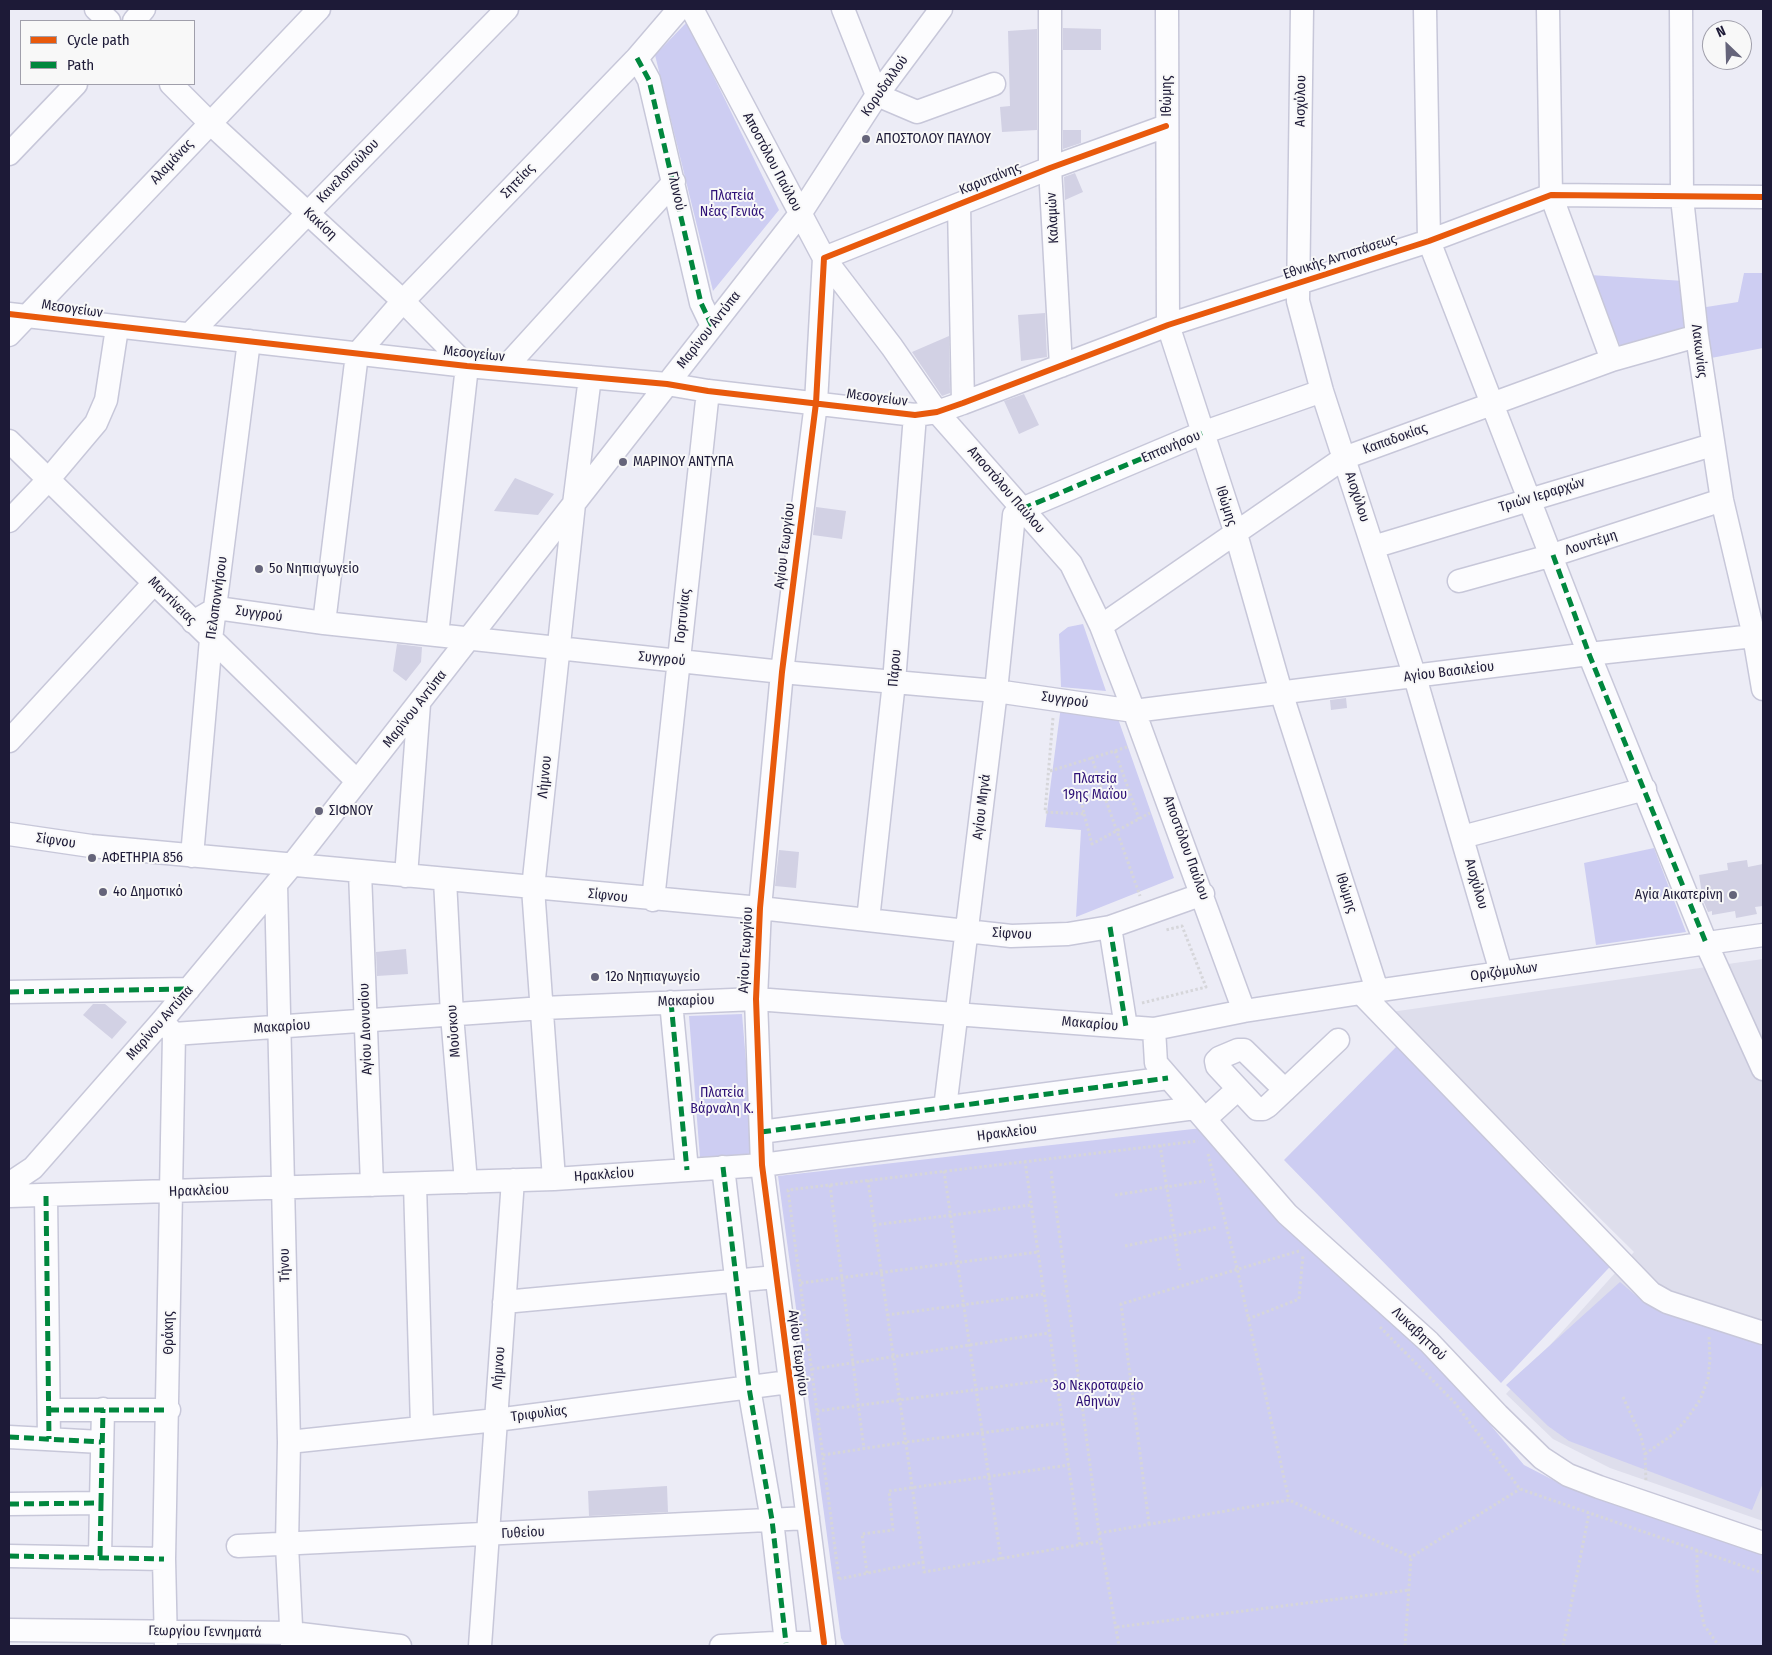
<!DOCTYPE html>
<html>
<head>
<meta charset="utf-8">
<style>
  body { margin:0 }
  #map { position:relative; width:1772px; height:1655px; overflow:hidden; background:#ececf6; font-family:"Fira Sans Condensed",sans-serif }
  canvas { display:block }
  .frame { position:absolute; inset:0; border:10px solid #1d1a37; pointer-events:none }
  .legend { position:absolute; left:20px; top:20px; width:175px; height:65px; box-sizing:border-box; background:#f8f8f8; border:1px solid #a09fab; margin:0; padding:6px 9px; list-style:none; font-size:15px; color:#1d1a37 }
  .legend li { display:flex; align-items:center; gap:10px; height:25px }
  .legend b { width:25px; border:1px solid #a09fab }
  .north { position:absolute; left:1702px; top:20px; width:50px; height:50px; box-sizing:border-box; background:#f8f8f8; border:1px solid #a09fab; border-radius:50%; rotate:336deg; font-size:14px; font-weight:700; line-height:20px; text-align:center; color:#1d1a37 }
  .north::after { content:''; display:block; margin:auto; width:18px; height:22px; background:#65647a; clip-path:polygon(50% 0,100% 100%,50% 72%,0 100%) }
</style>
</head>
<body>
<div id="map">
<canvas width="1772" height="1655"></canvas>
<div class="frame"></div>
<ul class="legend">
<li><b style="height:6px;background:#e8590c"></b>Cycle path</li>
<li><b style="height:6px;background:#00873e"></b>Path</li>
</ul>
<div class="north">N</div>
</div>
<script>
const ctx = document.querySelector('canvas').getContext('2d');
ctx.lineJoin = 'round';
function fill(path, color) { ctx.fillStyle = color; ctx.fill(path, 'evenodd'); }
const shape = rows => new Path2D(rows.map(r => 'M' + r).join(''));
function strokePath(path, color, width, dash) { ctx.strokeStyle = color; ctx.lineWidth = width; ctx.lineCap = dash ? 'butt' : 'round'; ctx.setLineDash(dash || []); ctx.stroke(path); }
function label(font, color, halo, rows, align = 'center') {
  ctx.font = font + ' "Fira Sans Condensed",sans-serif'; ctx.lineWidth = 4; ctx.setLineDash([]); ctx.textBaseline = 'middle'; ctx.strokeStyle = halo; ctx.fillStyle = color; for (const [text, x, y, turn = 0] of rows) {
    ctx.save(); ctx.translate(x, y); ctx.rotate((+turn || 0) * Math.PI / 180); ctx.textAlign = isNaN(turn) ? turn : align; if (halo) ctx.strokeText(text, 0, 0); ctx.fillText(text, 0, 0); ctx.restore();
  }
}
fill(shape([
  [1763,959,1763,1521,1610,1468,1553,1439,1506,1394,1634,1252,1391,1012]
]), '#dedeec');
fill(shape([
  [687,22,779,210,713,291,655,55],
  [1744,273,1763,273,1763,348,1706,359,1700,308,1738,302],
  [1590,275,1684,281,1689,330,1621,348],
  [1083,624,1106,691,1061,687,1059,634,1068,627],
  [1061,706,1116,713,1174,878,1076,917,1081,830,1045,827],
  [1654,848,1686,932,1596,945,1584,863],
  [742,1014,754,1156,700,1158,689,1016],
  [1401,1042,1620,1256,1501,1383,1284,1160],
  [1202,1128,1431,1354,1524,1465,1559,1483,1763,1549,1763,1646,845,1646,841,1638,778,1176],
  [1620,1282,1640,1299,1658,1309,1763,1342,1763,1483,1752,1510,1569,1441,1548,1426,1506,1385]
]), '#cdcdf2');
fill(shape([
  [1063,28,1101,29,1101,50,1063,50],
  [1037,29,1037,130,1002,132,1000,107,1010,106,1008,31],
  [1063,130,1081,130,1081,143,1063,149],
  [1075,173,1083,192,1065,200,1064,177],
  [1045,313,1047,357,1021,361,1018,315],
  [949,336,950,393,942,396,912,352],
  [1024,394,1039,425,1019,434,1004,401],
  [515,478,554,494,538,515,494,511],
  [816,507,846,511,842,539,813,535],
  [397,644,422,647,421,662,406,681,393,671],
  [1346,698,1347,708,1331,710,1330,700],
  [779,850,799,852,796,888,775,886],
  [1747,860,1748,867,1763,864,1763,906,1755,907,1757,914,1736,918,1735,911,1712,915,1712,911,1708,912,1703,900,1699,875,1728,870,1727,863],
  [406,949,408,974,377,976,376,952],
  [93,1004,105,1004,127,1022,112,1039,83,1015],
  [667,1486,668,1512,589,1516,588,1491]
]), '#d2d1e4');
const minor = shape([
  [96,9,109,21],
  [692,9,824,258,892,347,937,412,1071,564,1101,626,1134,711,1244,1011],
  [843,9,877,95],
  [1050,9,1050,168,1061,366],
  [1167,9,1168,325,1236,534,1281,692,1377,990],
  [1302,9,1298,301,1322,391,1415,677,1501,972],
  [1425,9,1429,241,1589,654,1706,943,1763,1069],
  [1548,9,1551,195,1612,360],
  [1681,9,1682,198,1697,336,1722,500,1754,636,1763,689],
  [134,21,144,9],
  [637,58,649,80,701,303,712,326],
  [171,84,210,123,403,301,467,366,437,635],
  [877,95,917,112,994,84],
  [9,154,76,84],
  [959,205,963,403],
  [9,314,467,366,667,384,708,391,915,415,937,412,963,403,1168,325,1429,241,1551,195,1763,197],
  [190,334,507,9],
  [9,335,319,9],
  [504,369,674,182],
  [9,441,357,781],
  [9,521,48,480,96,423,106,400,117,328],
  [1373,547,1712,445],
  [1459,581,1553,555,1722,500],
  [193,622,217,608,324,623,782,672,996,691,1134,711,1589,654,1763,635],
  [324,623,357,354,403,301,637,58,679,9],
  [1101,626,1344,458,1612,360,1697,336],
  [9,741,154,583],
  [9,834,91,846,760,908,1011,936,1068,934,1110,927,1203,894],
  [1462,837,1645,789],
  [192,856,211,639,249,341],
  [360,872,372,1185],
  [406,876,419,704],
  [445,880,452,1015,466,1182],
  [276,884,289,1442,287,1545,292,1646],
  [653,900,708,391],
  [868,920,894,682,915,415],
  [1110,927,1126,1027],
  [9,992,189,989],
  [1361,993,1651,1293,1667,1302,1763,1333],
  [671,1002,687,1170],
  [162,1021,174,1034,543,1008,756,999,1154,1029,1244,1011,1361,993,1763,935],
  [1154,1029,1156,1063,1287,1214,1429,1342,1498,1415,1542,1458,1568,1475,1599,1487,1763,1543],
  [1285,1090,1244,1050,1238,1050,1219,1058,1216,1061,1217,1066,1257,1109,1263,1109,1268,1106,1338,1040],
  [945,1108,996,691,1014,515,1022,509,1202,433,1322,391],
  [1205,1119,1238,1089],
  [761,1132,1168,1078],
  [723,1167,749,1388,772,1520,786,1643],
  [554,1179,533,888,574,504,590,377],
  [9,1184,33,1168,162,1021,292,865,800,214,877,95,941,9],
  [415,1184,422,1427],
  [9,1196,554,1179,762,1165,1195,1108],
  [46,1196,49,1439],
  [504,1302,776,1277],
  [49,1410,169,1410],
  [9,1437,101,1442],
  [289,1442,496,1420,789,1382],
  [101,1503,103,1409],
  [9,1504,101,1503,100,1558],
  [238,1546,808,1518],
  [9,1556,164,1559],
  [9,1630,292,1633,400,1646],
  [824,1643,762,1165,756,999,760,908,782,672,816,403,824,258,1050,168,1166,126],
  [166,1646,164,1559,174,1034],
  [480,1646,513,1180],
  [721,1646,775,1643,824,1643]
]);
strokePath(minor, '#c7c7d9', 25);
strokePath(shape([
  [1053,718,1045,812,1084,814,1081,800,1103,792,1140,896],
  [1115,751,1139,819],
  [1050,771,1092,758],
  [1103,792,1092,758,1127,747],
  [1084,814,1092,844,1150,813],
  [1142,1003,1206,987,1182,926,1166,930],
  [1160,1145,1180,1270],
  [1208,1154,1237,1268,1289,1500],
  [1025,1161,1080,1545],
  [944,1171,1001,1560],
  [1051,1171,1099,1533,1119,1646],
  [868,1180,923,1562],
  [830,1185,864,1449],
  [1115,1195,1205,1181],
  [874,1225,1031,1205],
  [1125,1246,1218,1227],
  [801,1283,1038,1252],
  [887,1315,1044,1294],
  [1248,1319,1299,1299,1303,1255],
  [1380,1327,1455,1403,1520,1489,1763,1573],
  [812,1369,1049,1333],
  [1623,1397,1641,1436,1645,1454,1646,1482],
  [817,1411,1056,1379],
  [1645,1454,1672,1435,1686,1420,1700,1400,1708,1379,1710,1359,1709,1335],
  [823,1455,906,1442,1062,1423],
  [1149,1524,1121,1304,1299,1251],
  [1099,1533,1289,1500,1411,1557,1520,1489],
  [1697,1550,1697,1590,1704,1625,1719,1646],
  [867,1573,862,1534,893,1530,889,1491,1069,1465],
  [839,1579,788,1190,1198,1141],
  [839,1579,923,1562,924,1572,1101,1541],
  [1117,1627,1409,1590],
  [1405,1646,1411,1557],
  [1563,1646,1589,1513]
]), '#d6d6da', 3, [2.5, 2.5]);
strokePath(minor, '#fcfcfe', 22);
strokePath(shape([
  [637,58,649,80,701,303,712,326],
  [1022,509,1202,433],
  [1553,555,1589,654,1706,943],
  [1110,927,1126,1027],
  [9,992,189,989],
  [671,1002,687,1170],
  [761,1132,1168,1078],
  [723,1167,749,1388,772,1520,786,1643],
  [46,1196,49,1439],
  [49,1410,169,1410],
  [9,1437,101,1442],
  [101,1503,103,1409],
  [9,1504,101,1503,100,1558],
  [9,1556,164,1559]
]), '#00873e', 5, [10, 5]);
strokePath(shape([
  [9,314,467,366,667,384,708,391,915,415,937,412,963,403,1168,325,1429,241,1551,195,1763,197],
  [824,1643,762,1165,756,999,760,908,782,672,816,403,824,258,1050,168,1166,126]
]), '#e8590c', 6);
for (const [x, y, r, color] of [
  [866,139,5,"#65647a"],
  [623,462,5,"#65647a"],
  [259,569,5,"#65647a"],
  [319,811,5,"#65647a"],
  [92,858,5,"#65647a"],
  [103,892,5,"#65647a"],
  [1733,895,5,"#65647a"],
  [595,977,5,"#65647a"]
]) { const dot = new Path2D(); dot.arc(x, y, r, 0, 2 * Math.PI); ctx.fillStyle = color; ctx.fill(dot); strokePath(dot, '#f8f8f8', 2); }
label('14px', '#1d1a37', '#f8f8f8', [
  ["Κορυδαλλού",885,86,-55],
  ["Ιθώμης",1167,96,-90],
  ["Αισχύλου",1301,101,-89],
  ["Αλαμάνας",172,162,-47],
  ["Αποστόλου Παύλου",772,162,62],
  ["Κανελοπούλου",348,171,-46],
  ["Καρυταίνης",990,179,-22],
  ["Σητείας",518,181,-46],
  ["Γλυνού",676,191,77],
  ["Καλαμών",1053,218,-93],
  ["Κακίση",320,224,43],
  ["Εθνικής Αντιστάσεως",1340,257,-18],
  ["Μεσογείων",72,309,8],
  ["Μαρίνου Αντύπα",709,330,-52],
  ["Λακωνίας",1699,351,83],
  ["Μεσογείων",474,354,6],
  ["Μεσογείων",877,398,7],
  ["Καπαδοκίας",1395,439,-20],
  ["Επτανήσου",1171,447,-23],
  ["Αποστόλου Παύλου",1006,490,49],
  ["Τριών Ιεραρχών",1542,495,-17],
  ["Αισχύλου",1357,497,72],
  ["Ιθώμης",1226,506,72],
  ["Λουντέμη",1591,543,-18],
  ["Αγίου Γεωργίου",785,546,-83],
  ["Πελοποννήσου",217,598,-82],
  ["Μαντίνειας",172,601,45],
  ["Συγγρού",259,614,8],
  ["Γορτυνίας",683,616,-84],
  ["Συγγρού",662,659,6],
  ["Πάρου",895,668,-85],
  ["Αγίου Βασιλείου",1449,672,-7],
  ["Συγγρού",1065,700,8],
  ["Μαρίνου Αντύπα",415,709,-52],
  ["Λήμνου",545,777,-84],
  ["Αγίου Μηνά",982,807,-83],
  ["Σίφνου",56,841,8],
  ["Αποστόλου Παύλου",1186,848,70],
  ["Αισχύλου",1476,884,74],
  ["Ιθώμης",1346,893,72],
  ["Σίφνου",608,896,6],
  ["Σίφνου",1012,934,3],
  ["Αγίου Γεωργίου",746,950,-87],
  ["Οριζόμυλων",1504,972,-8],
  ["Μακαρίου",686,1001,-2],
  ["Μαρίνου Αντύπα",160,1023,-49],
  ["Μακαρίου",1090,1024,5],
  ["Μακαρίου",282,1027,-4],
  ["Αγίου Διονυσίου",366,1029,-92],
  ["Μούσκου",454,1031,-94],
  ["Ηρακλείου",1007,1133,-7],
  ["Ηρακλείου",604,1175,-4],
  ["Ηρακλείου",199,1191,-2],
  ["Τήνου",285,1265,-91],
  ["Θράκης",169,1333,-90],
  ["Λυκαβηττού",1419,1334,44],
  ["Αγίου Γεωργίου",798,1353,83],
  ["Λήμνου",499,1368,-86],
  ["Τριφυλίας",539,1414,-7],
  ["Γυθείου",523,1533,-3],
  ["Γεωργίου Γεννηματά",205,1632,1]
]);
label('14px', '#1d1a37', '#f8f8f8', [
  ["ΑΠΟΣΤΟΛΟΥ ΠΑΥΛΟΥ",876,139],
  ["ΜΑΡΙΝΟΥ ΑΝΤΥΠΑ",633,462],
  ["5ο Νηπιαγωγείο",269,569],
  ["ΣΙΦΝΟΥ",329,811],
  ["ΑΦΕΤΗΡΙΑ 856",102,858],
  ["4ο Δημοτικό",113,892],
  ["Αγία Αικατερίνη",1723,895,"right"],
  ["12ο Νηπιαγωγείο",605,977]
], 'left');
label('14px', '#2e1177', '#f8f8f8', [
  ["Πλατεία",732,196],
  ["Νέας Γενιάς",732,212],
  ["Πλατεία",1095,779],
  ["19ης Μαΐου",1095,795],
  ["Πλατεία",722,1093],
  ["Βάρναλη Κ.",722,1109],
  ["3ο Νεκροταφείο",1098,1386],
  ["Αθηνών",1098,1402]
]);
</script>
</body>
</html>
